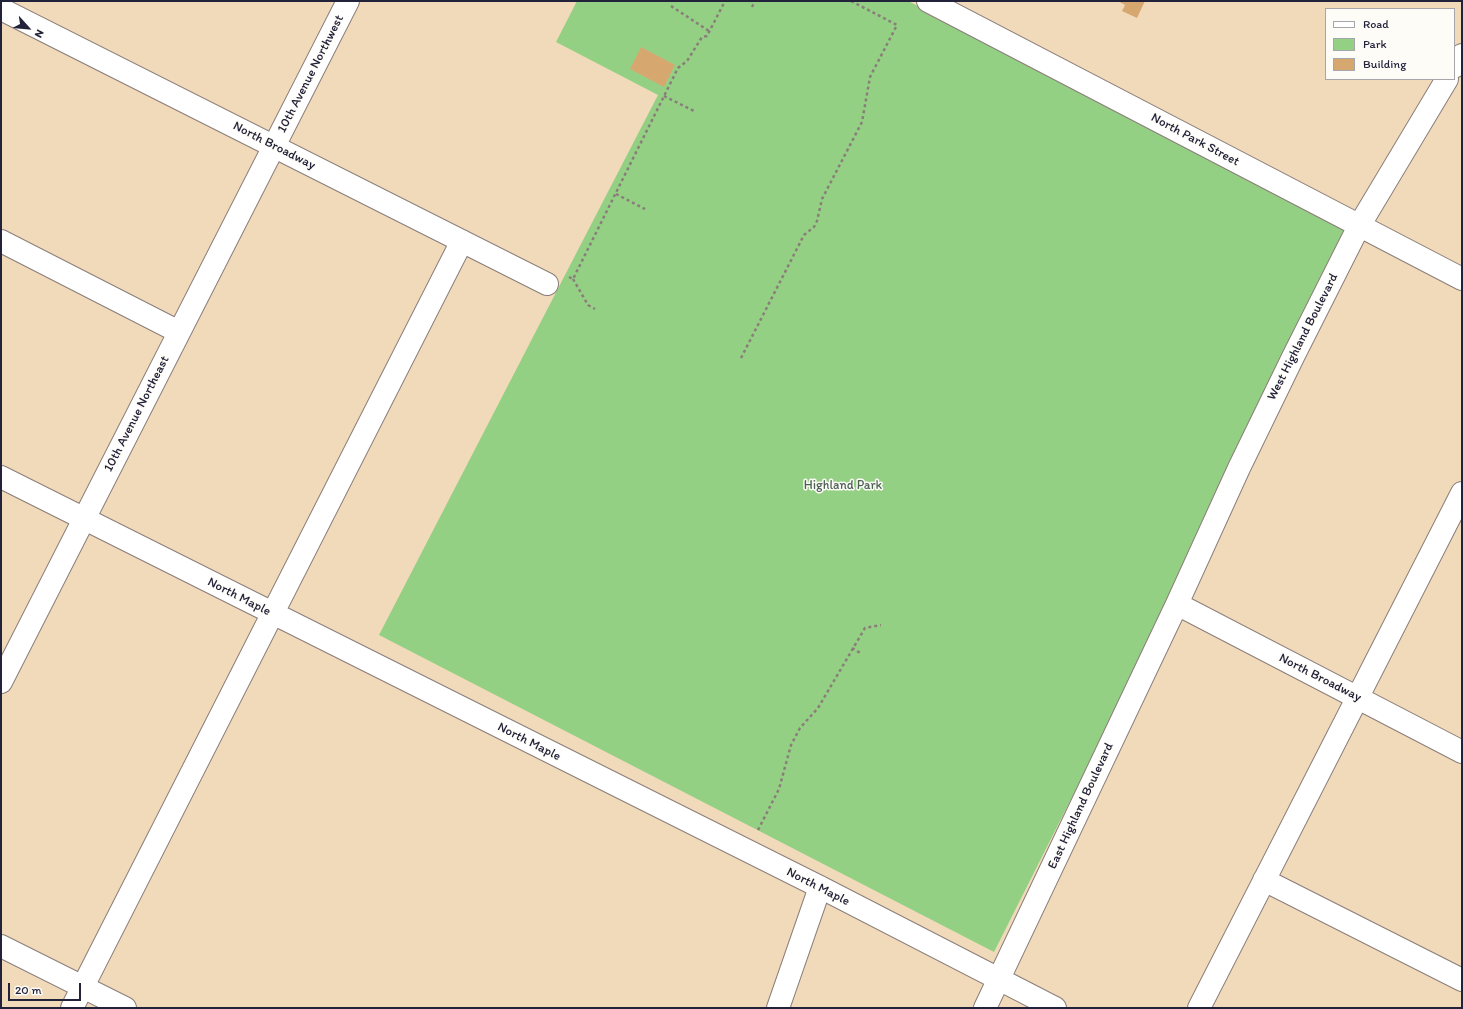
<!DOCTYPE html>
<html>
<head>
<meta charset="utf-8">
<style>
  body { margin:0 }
  #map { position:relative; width:1463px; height:1009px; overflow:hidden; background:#f1daba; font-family:Itim,sans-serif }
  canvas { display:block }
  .frame { position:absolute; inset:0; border:2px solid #22223b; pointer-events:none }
  .legend { position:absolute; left:1325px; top:8px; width:130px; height:72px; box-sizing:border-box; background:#fdfcf7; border:1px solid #a5a5ac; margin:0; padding:5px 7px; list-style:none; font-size:12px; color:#22223b }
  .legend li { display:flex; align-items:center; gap:8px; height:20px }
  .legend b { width:20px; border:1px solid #a5a5ac }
  .north { position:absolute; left:8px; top:8px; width:40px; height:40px; -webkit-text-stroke:3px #fdfcf7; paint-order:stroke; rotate:117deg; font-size:11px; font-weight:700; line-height:16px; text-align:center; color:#22223b }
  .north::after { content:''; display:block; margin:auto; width:14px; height:18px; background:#22223b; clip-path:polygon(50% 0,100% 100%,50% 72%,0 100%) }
  .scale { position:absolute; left:8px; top:983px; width:73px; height:18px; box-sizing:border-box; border:2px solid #22223b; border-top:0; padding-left:5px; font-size:12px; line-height:14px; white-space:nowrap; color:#22223b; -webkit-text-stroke:3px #fdfcf7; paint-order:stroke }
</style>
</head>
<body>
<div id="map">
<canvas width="1463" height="1009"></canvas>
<div class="frame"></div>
<ul class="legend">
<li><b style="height:5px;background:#fff"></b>Road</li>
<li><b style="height:11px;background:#94d084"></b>Park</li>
<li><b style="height:11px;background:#d7a770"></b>Building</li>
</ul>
<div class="north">N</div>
<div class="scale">20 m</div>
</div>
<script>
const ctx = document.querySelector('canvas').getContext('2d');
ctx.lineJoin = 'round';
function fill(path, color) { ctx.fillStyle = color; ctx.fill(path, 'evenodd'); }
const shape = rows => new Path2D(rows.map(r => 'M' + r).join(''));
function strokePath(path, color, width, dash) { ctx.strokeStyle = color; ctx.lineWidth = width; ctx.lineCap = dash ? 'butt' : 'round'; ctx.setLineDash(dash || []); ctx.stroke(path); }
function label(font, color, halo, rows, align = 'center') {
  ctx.font = font + ' Itim,sans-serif'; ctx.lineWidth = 3; ctx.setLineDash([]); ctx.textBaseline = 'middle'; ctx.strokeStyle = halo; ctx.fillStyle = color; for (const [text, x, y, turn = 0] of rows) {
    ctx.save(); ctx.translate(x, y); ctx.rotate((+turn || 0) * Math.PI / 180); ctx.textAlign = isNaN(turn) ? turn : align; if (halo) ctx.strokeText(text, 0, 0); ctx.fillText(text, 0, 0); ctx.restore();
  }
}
fill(shape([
  [577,1,908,1,1357,231,994,952,379,635,658,95,556,42]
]), '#94d084');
fill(shape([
  [1118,1,1145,1,1137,18,1122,11,1125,5],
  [641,47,675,65,664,87,630,69]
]), '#d7a770');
const minor = shape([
  [928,1,1462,279],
  [1,9,547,284],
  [1454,67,1462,55],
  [1,241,179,332],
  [1,477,820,887,1055,1008],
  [1177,604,1462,752],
  [1,682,348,1],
  [1264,880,1462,980],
  [1,946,125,1008],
  [72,1008,462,241],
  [778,1008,820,887],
  [985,1008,1177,604,1239,468,1293,357,1359,226,1447,79],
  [1199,1008,1462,493]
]);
strokePath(minor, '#8a7e7a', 24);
strokePath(shape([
  [671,6,709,31],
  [752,7,755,1],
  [664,96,694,111],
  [616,194,645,209],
  [569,277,573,279,678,68,687,61,702,37,707,36,725,1],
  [573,279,588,305,595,309],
  [741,358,804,235,814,227,817,221,822,199,862,122,870,77,897,25,851,1],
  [852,648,862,654],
  [758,830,779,789,791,745,800,728,818,708,865,628,881,625]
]), '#8a7e7a', 2.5, [3, 3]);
strokePath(minor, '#fff', 22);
label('13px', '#22223b', '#fdfcf7', [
  ["10th Avenue Northwest",311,74,-63],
  ["North Park Street",1195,140,28],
  ["North Broadway",274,146,27],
  ["West Highland Boulevard",1303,337,-63],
  ["10th Avenue Northeast",137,414,-63],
  ["North Maple",239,597,27],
  ["North Broadway",1320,678,27],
  ["North Maple",529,742,27],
  ["East Highland Boulevard",1081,806,-65],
  ["North Maple",818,887,27]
]);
label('13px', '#4a5f55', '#fdfcf7', [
  ["Highland Park",843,486]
]);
</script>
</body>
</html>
